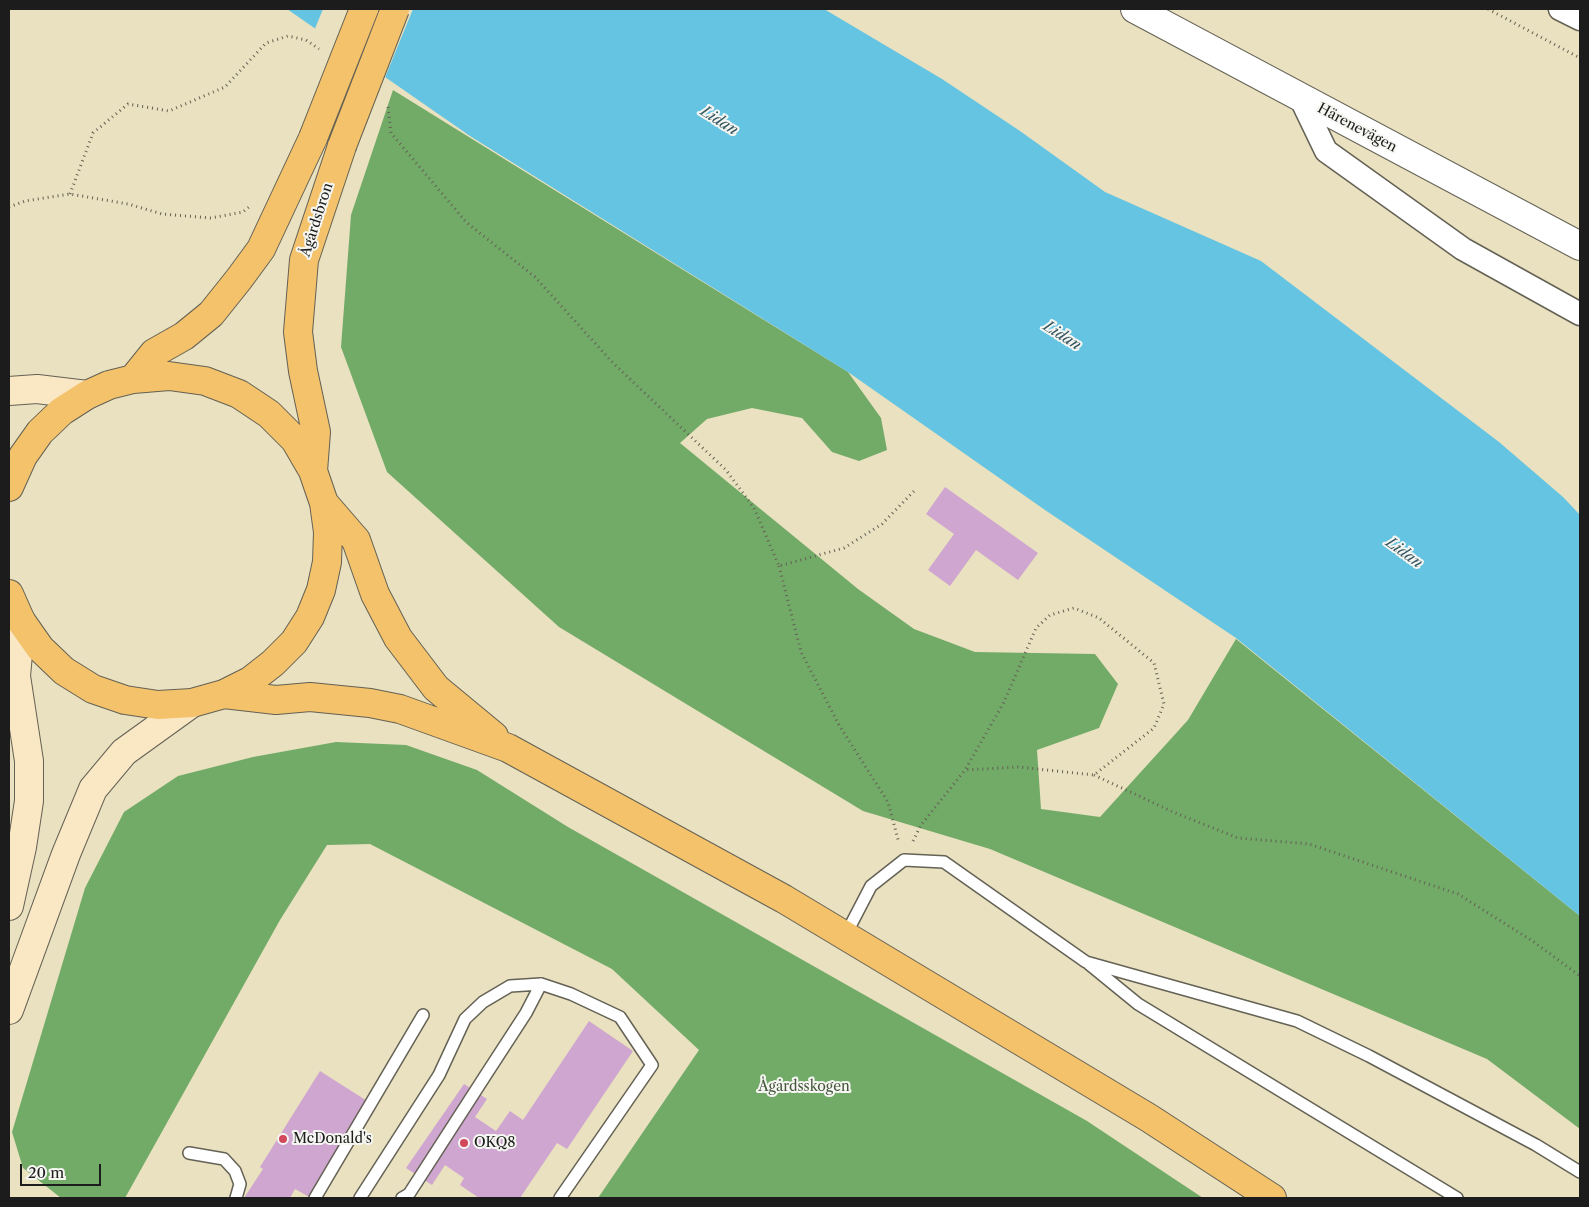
<!DOCTYPE html>
<html>
<head>
<meta charset="utf-8">
<style>
  body { margin:0 }
  #map { position:relative; width:1589px; height:1207px; overflow:hidden; background:#e9e1bf; font-family:"Libre Caslon Text",serif }
  canvas { display:block }
  .frame { position:absolute; inset:0; border:10px solid #1c1c1c; pointer-events:none }
  .scale { position:absolute; left:20px; top:1164px; width:81px; height:22px; box-sizing:border-box; border:2px solid #1c1c1c; border-top:0; padding-left:6px; font-size:15px; line-height:18px; white-space:nowrap; color:#1c1c1c; -webkit-text-stroke:4px #f6f6f2; paint-order:stroke }
</style>
</head>
<body>
<div id="map">
<canvas width="1589" height="1207"></canvas>
<div class="frame"></div>
<div class="scale">20 m</div>
</div>
<script>
const ctx = document.querySelector('canvas').getContext('2d');
ctx.lineJoin = 'round';
function fill(path, color) { ctx.fillStyle = color; ctx.fill(path, 'evenodd'); }
const shape = rows => new Path2D(rows.map(r => 'M' + r).join(''));
function strokePath(path, color, width, dash) { ctx.strokeStyle = color; ctx.lineWidth = width; ctx.lineCap = dash ? 'butt' : 'round'; ctx.setLineDash(dash || []); ctx.stroke(path); }
function label(font, color, halo, rows, align = 'center') {
  ctx.font = font + ' "Libre Caslon Text",serif'; ctx.lineWidth = 4; ctx.setLineDash([]); ctx.textBaseline = 'middle'; ctx.strokeStyle = halo; ctx.fillStyle = color; for (const [text, x, y, turn = 0] of rows) {
    ctx.save(); ctx.translate(x, y); ctx.rotate((+turn || 0) * Math.PI / 180); ctx.textAlign = isNaN(turn) ? turn : align; if (halo) ctx.strokeText(text, 0, 0); ctx.fillText(text, 0, 0); ctx.restore();
  }
}
fill(shape([
  [393,90,848,372,881,418,887,450,859,461,832,452,802,418,752,408,707,419,680,443,858,589,914,629,975,652,1095,654,1118,684,1099,728,1037,750,1041,809,1100,817,1188,720,1236,639,1580,916,1580,1129,1487,1059,990,849,863,811,559,627,387,472,341,347,351,215],
  [336,742,406,745,477,770,568,827,1087,1121,1203,1198,598,1198,699,1050,612,969,370,844,327,845,280,920,125,1198,61,1198,23,1168,12,1132,85,888,124,812,178,776,253,757]
]), '#72aa68');
fill(shape([
  [287,9,824,9,942,79,1020,131,1105,192,1261,261,1499,442,1563,497,1580,515,1580,916,1236,638,1045,510,848,372,470,136]
]), '#64c4e2');
fill(shape([
  [323,9,413,9,384,80,314,31]
]), '#e9e1bf');
fill(shape([
  [945,487,1038,553,1018,580,976,550,950,586,928,570,954,534,926,514],
  [589,1021,633,1051,567,1149,557,1143,520,1198,479,1198,460,1185,464,1178,445,1165,432,1185,406,1168,464,1084,487,1099,475,1117,496,1131,510,1111,523,1120],
  [320,1071,375,1106,311,1198,295,1189,290,1198,244,1198,263,1169,260,1167]
]), '#cfa6cf');
const service = shape([
  [845,936,871,886,904,860,944,862,1086,962,1297,1021,1369,1056,1536,1145,1580,1172],
  [1089,964,1138,1004,1457,1198],
  [189,1153,224,1159,235,1171,240,1184,236,1198],
  [315,1198,423,1015],
  [360,1198,439,1075,465,1019,483,1002,510,986,541,984,571,994,620,1017,652,1065,560,1198],
  [402,1198,409,1194,487,1073,526,1013,541,984]
]);
const minor = shape([
  [1560,9,1580,19],
  [1300,97,1326,151,1463,249,1580,314]
]);
const tertiary = shape([
  [1135,9,1580,246]
]);
const secondary = shape([
  [9,391,37,389,87,395],
  [9,906,22,847,29,801,29,761,16,676,21,621],
  [9,1010,66,854,93,789,124,752,192,703]
]);
const primary = shape([
  [133,379,154,353,184,336,211,314,239,279,261,249,313,138],
  [313,471,316,432,303,371,298,332,304,260,342,146],
  [9,487,23,456,40,432,62,411,87,395,109,385,133,379,169,376,205,381,239,394,269,414,295,440,313,471,324,503,328,532,327,562,321,590,310,617,294,642,273,663,250,681,224,694,192,703,158,705,125,700,93,689,64,671,40,648,21,621,9,594],
  [324,503,356,540,375,594,398,638,436,688,494,736],
  [224,694,276,700,310,697,370,703,400,709,508,748,784,899,1149,1118,1272,1198]
]);
strokePath(service, '#646155', 14);
strokePath(minor, '#646155', 25);
strokePath(tertiary, '#646155', 30);
strokePath(secondary, '#646155', 30);
strokePath(primary, '#646155', 30);
strokePath(shape([
  [1488,9,1580,58],
  [388,107,391,133,466,222,535,277,613,363,726,470,754,508,779,566,844,548,882,524,916,489],
  [70,194,93,133,128,104,169,111,225,87,266,43,288,36,306,40,319,49],
  [9,207,25,201,70,194,128,204,162,214,211,218,243,212,249,207],
  [779,566,801,652,839,725,888,802,899,843],
  [1094,775,1173,812,1238,838,1309,844,1458,894,1534,942,1580,976],
  [913,841,921,825,965,770,1004,702,1036,628,1050,615,1074,608,1099,618,1154,663,1164,704,1154,728,1094,775,1018,767,965,770]
]), '#646155', 3, [1, 4]);
strokePath(service, '#fff', 11);
strokePath(minor, '#fff', 22);
strokePath(tertiary, '#fff', 28);
strokePath(secondary, '#fae7c3', 28);
strokePath(primary, '#f3c26a', 28);
const primaryBridge = shape([
  [313,138,364,9],
  [342,146,395,9]
]);
strokePath(primaryBridge, '#646155', 30, []);
strokePath(primaryBridge, '#f3c26a', 28);
for (const [x, y, r, color] of [
  [283,1139,5,"#d1495b"],
  [464,1143,5,"#d1495b"]
]) { const dot = new Path2D(); dot.arc(x, y, r, 0, 2 * Math.PI); ctx.fillStyle = color; ctx.fill(dot); strokePath(dot, '#f6f6f2', 2); }
label('14px', '#1c1c1c', '#f6f6f2', [
  ["Härenevägen",1357,128,28],
  ["Ågårdsbron",317,220,-72]
]);
label('14px', '#44573c', '#f6f6f2', [
  ["Ågårdsskogen",804,1087]
]);
label('14px', '#1c1c1c', '#f6f6f2', [
  ["McDonald's",293,1139],
  ["OKQ8",474,1143]
], 'left');
label('italic 15px', '#355761', '#f6f6f2', [
  ["Lidan",719,121,32],
  ["Lidan",1062,336,32],
  ["Lidan",1404,553,36]
]);
</script>
</body>
</html>
